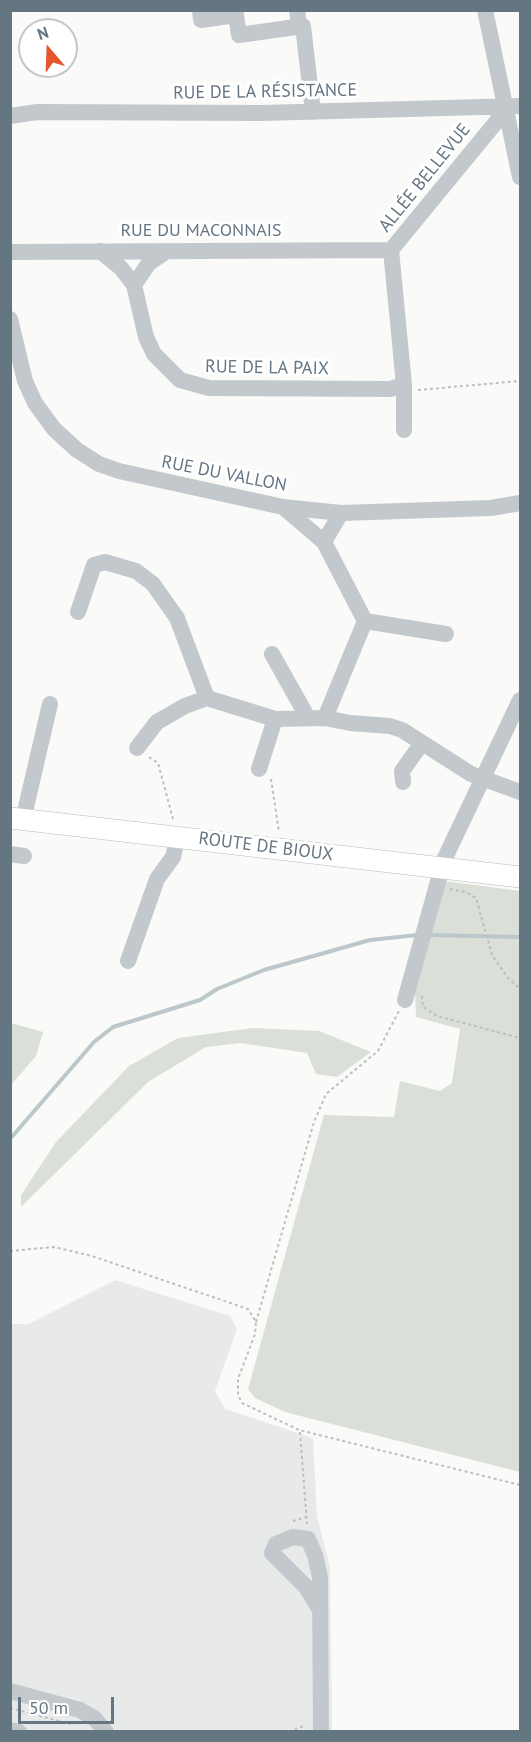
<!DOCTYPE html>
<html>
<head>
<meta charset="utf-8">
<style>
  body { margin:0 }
  #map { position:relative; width:531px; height:1742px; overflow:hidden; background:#fafaf8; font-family:"PT Sans",sans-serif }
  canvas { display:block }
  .frame { position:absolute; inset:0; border:12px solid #657683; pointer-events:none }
  .north { position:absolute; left:18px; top:18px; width:60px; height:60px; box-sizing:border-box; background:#fff; border:2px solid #c1c8cd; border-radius:50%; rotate:341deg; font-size:16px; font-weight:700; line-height:24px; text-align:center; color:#657683 }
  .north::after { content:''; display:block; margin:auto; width:21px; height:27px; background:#e4572e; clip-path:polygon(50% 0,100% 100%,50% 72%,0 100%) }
  .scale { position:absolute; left:18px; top:1697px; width:96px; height:27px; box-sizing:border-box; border:3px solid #657683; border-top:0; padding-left:8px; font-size:18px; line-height:21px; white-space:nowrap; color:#657683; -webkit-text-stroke:4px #fff; paint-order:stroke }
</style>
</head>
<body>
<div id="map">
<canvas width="531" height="1742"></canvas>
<div class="frame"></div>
<div class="north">N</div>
<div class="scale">50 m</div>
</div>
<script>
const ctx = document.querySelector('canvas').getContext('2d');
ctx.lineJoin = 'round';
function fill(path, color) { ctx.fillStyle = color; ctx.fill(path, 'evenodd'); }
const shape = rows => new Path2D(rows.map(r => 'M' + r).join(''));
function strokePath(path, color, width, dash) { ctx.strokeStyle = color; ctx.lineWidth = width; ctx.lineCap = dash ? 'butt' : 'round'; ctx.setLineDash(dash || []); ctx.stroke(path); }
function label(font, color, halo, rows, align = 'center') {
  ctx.font = font + ' "PT Sans",sans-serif'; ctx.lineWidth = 6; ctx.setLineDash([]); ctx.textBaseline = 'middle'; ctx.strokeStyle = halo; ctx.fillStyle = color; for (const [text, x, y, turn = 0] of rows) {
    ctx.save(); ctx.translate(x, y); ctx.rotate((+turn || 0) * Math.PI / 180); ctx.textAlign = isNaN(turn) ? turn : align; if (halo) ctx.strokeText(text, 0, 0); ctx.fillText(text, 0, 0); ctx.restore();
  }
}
fill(shape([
  [115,1280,230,1316,237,1329,215,1391,225,1409,313,1438,317,1516,330,1567,332,1731,11,1732,11,1324,29,1324]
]), '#e8e9e9');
fill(shape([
  [445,881,520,891,520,1472,285,1412,255,1398,248,1389,324,1115,394,1117,400,1081,440,1091,452,1083,460,1029,416,1017,415,992],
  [11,1023,43,1032,36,1056,11,1085],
  [253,1028,319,1031,371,1052,337,1077,316,1074,307,1053,241,1043,206,1047,148,1082,21,1207,21,1195,56,1142,129,1066,178,1038]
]), '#dadfd7');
strokePath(shape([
  [429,935,520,937],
  [10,1139,94,1042,113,1027,200,1000,217,989,264,970,370,940,418,935]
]), '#bbc7cb', 4);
const major = shape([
  [10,818,520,877]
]);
strokePath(major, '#b5babe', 22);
strokePath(shape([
  [418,390,520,381],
  [149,757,158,763,173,819],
  [271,779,279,832],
  [450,889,466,892,476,898,492,955,508,978,520,989],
  [422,996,423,1007,437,1016,520,1038],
  [10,1251,54,1247,92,1256,248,1309,256,1322,255,1334,238,1379,238,1395,242,1403,299,1430,520,1485],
  [256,1322,314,1122,326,1094,378,1051,399,1011],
  [300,1432,307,1524],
  [293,1521,306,1517],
  [10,1708,74,1725],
  [289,1732,306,1725]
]), '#bbbfc2', 2, [3, 3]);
strokePath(shape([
  [200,10,201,20,236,15,239,35,303,26,313,112],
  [297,10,299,26],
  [485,10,520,177],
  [10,116,37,112,261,113,520,106],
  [100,251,121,268,134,285,146,337,154,354,180,380,209,388,390,389,404,385],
  [10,252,391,250],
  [134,285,149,263,167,251],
  [10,319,25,381,35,403,54,429,77,450,99,464,119,471,283,507,341,513,491,508,520,503],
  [404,430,404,385,391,250,497,121,504,107],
  [283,507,324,542,365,621,446,634],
  [324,542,341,513],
  [78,612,94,565,105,562,136,571,153,584,177,618,207,698],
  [272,654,308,718],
  [325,718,365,621],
  [137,748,157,722,185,706,207,698,275,719,325,718,350,723,390,726,402,730,471,774,520,792],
  [259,769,275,719],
  [403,782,402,771,422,743],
  [23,820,50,704],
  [10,854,24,856],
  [128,961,157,879,173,857,178,836],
  [405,1000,444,860,520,700],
  [318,1607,306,1587,272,1553,276,1544,293,1537,308,1539,315,1555,320,1577,321,1732],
  [10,1691,80,1710,94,1718,106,1732],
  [10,1730,19,1732]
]), '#c3c8cc', 16);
strokePath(major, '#fff', 21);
label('18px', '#657683', '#fff', [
  ["RUE DE LA RÉSISTANCE",265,92,-1],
  ["ALLÉE BELLEVUE",425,178,-51],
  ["RUE DU MACONNAIS",201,231],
  ["RUE DE LA PAIX",267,368,1],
  ["RUE DU VALLON",224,474,11],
  ["ROUTE DE BIOUX",266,847,7]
]);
</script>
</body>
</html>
